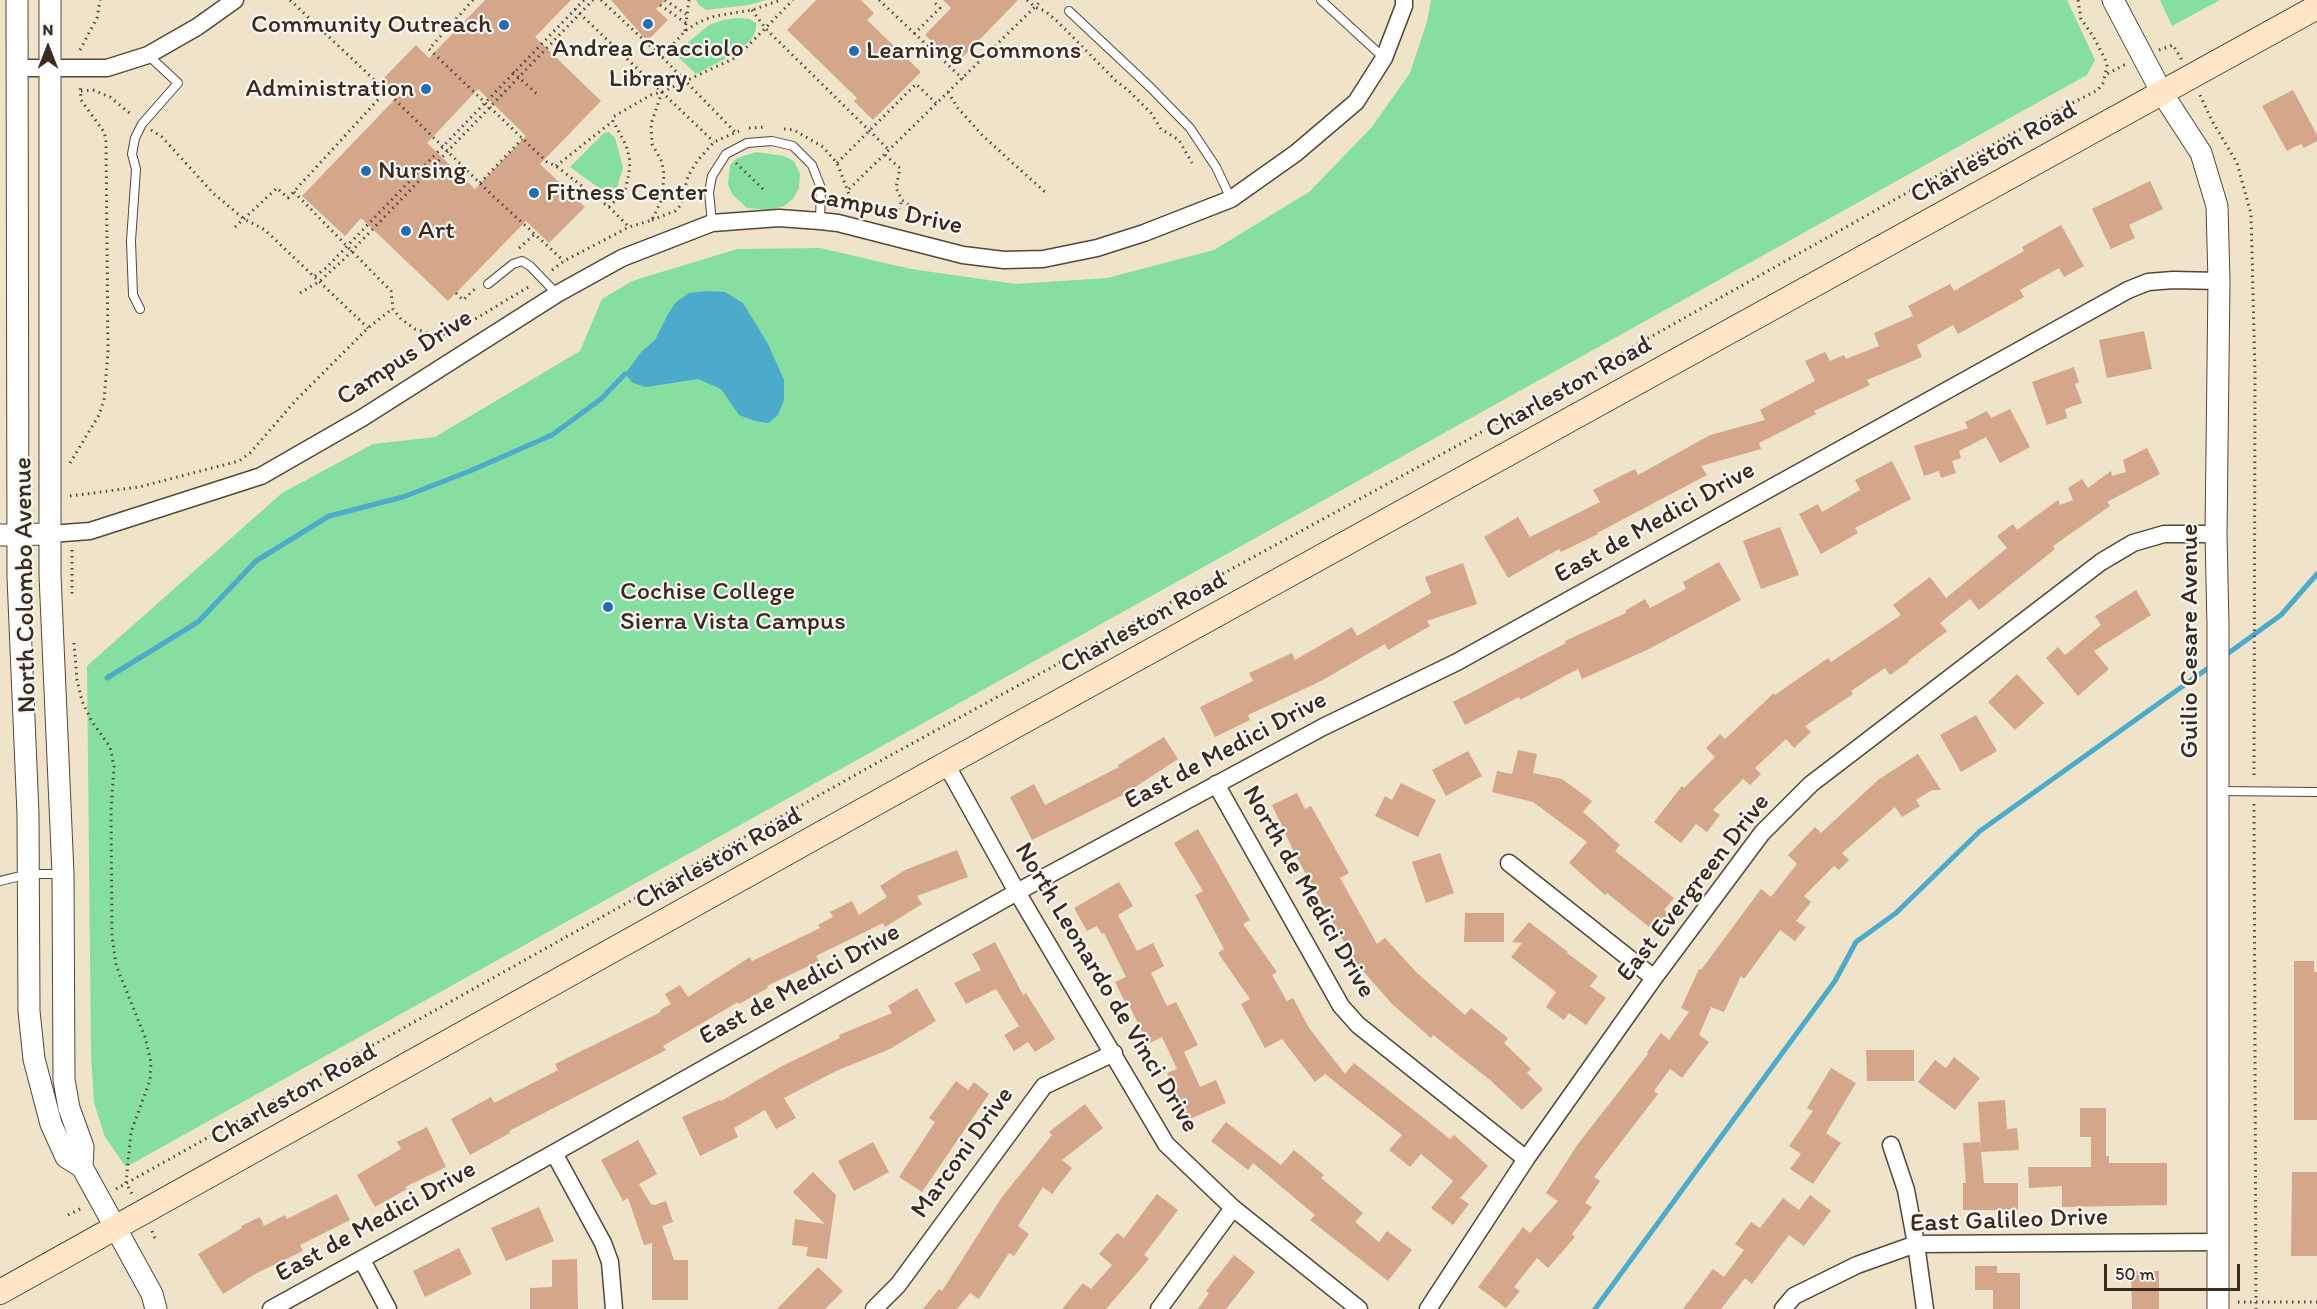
<!DOCTYPE html>
<html>
<head>
<meta charset="utf-8">
<style>
  body { margin:0 }
  #map { position:relative; width:2317px; height:1309px; overflow:hidden; background:#efe4ca; font-family:Itim,sans-serif }
  canvas { display:block }
  .north { position:absolute; left:18px; top:18px; width:60px; height:60px; -webkit-text-stroke:4px #f6f6f2; paint-order:stroke; rotate:0deg; font-size:16px; font-weight:700; line-height:24px; text-align:center; color:#3b2a1e }
  .north::after { content:''; display:block; margin:auto; width:21px; height:27px; background:#3b2a1e; clip-path:polygon(50% 0,100% 100%,50% 72%,0 100%) }
  .scale { position:absolute; left:2104px; top:1264px; width:136px; height:27px; box-sizing:border-box; border:3px solid #3b2a1e; border-top:0; padding-left:8px; font-size:18px; line-height:21px; white-space:nowrap; color:#3b2a1e; -webkit-text-stroke:4px #f6f6f2; paint-order:stroke }
</style>
</head>
<body>
<div id="map">
<canvas width="2317" height="1309"></canvas>
<div class="north">N</div>
<div class="scale">50 m</div>
</div>
<script>
const ctx = document.querySelector('canvas').getContext('2d');
ctx.lineJoin = 'round';
function fill(path, color) { ctx.fillStyle = color; ctx.fill(path, 'evenodd'); }
const shape = rows => new Path2D(rows.map(r => 'M' + r).join(''));
function strokePath(path, color, width, dash) { ctx.strokeStyle = color; ctx.lineWidth = width; ctx.lineCap = dash ? 'butt' : 'round'; ctx.setLineDash(dash || []); ctx.stroke(path); }
function label(font, color, halo, rows, align = 'center') {
  ctx.font = font + ' Itim,sans-serif'; ctx.lineWidth = 4.5; ctx.setLineDash([]); ctx.textBaseline = 'middle'; ctx.strokeStyle = halo; ctx.fillStyle = color; for (const [text, x, y, turn = 0] of rows) {
    ctx.save(); ctx.translate(x, y); ctx.rotate((+turn || 0) * Math.PI / 180); ctx.textAlign = isNaN(turn) ? turn : align; if (halo) ctx.strokeText(text, 0, 0); ctx.fillText(text, 0, 0); ctx.restore();
  }
}
fill(shape([
  [696,0,766,0,749,5,706,10,699,5],
  [1431,0,2067,0,2095,60,2087,75,126,1167,105,1137,94,1103,91,1056,87,666,282,493,373,444,435,437,580,351,602,299,632,281,737,249,820,248,911,269,1016,284,1107,278,1214,250,1309,192,1372,127,1410,73,1427,22],
  [2160,0,2220,0,2172,26],
  [738,18,750,19,756,23,756,30,751,40,736,53,696,74,677,56,686,44,709,25,723,20],
  [609,132,615,138,623,167,617,188,611,197,570,167,604,133],
  [756,152,784,156,794,161,800,174,799,188,793,199,784,206,770,210,747,208,732,194,728,184,730,165,737,158]
]), '#87dea1');
fill(shape([
  [706,291,725,292,743,303,768,344,784,380,784,400,778,415,768,423,755,421,739,415,721,389,698,379,646,387,633,383,625,374,642,351,655,340,668,314,676,302,689,293]
]), '#4caaca');
strokePath(shape([
  [2223,657,2281,615,2317,574],
  [107,678,198,622,256,561,329,516,403,497,470,471,552,435,601,399,625,374],
  [1595,1309,1835,981,1856,942,1896,913,1980,831,2211,666]
]), '#4caaca', 5);
fill(shape([
  [485,0,571,0,535,37,601,101,540,164,585,207,549,243,526,221,448,301,361,218,345,236,302,196,398,96,382,80,416,45,429,58],
  [478,89,526,136,475,189,427,143],
  [611,0,665,0,656,9,668,20,647,41],
  [816,0,861,0,874,13,867,20,921,72,873,120,854,101,857,98,787,30],
  [943,0,1018,0,956,64,925,35,951,8],
  [2293,90,2317,135,2317,141,2304,148,2301,144,2287,151,2262,106],
  [2150,181,2163,209,2129,225,2135,238,2111,249,2092,209],
  [2061,225,2084,266,2064,277,2059,268,2020,290,2024,297,1967,329,1958,334,1953,325,1917,345,1922,357,1867,380,1870,385,1814,411,1816,414,1759,443,1761,449,1701,466,1707,475,1597,533,1598,534,1561,552,1559,549,1508,578,1484,537,1518,517,1530,537,1600,502,1593,490,1635,469,1638,475,1710,435,1765,420,1760,410,1815,381,1805,361,1825,352,1830,361,1844,355,1846,359,1879,346,1874,333,1913,316,1908,306,1950,284,1954,291,2024,251,2022,247],
  [2144,331,2152,369,2107,378,2099,340],
  [2074,367,2079,382,2075,384,2082,403,2065,409,2067,418,2047,425,2032,382],
  [2010,409,2030,447,2000,463,1986,437,1959,451,1961,458,1952,461,1956,473,1941,478,1939,471,1924,476,1914,446,1968,428,1965,422,1987,411,1991,418],
  [2147,448,2160,474,2107,502,2110,506,2053,546,2055,549,1979,610,1970,599,1940,623,1947,631,1908,661,1909,662,1890,675,1885,668,1851,691,1853,694,1805,726,1811,732,1794,748,1786,739,1755,768,1761,774,1750,785,1743,779,1713,810,1720,815,1707,832,1696,824,1681,843,1654,822,1682,786,1684,788,1715,757,1706,748,1720,734,1725,739,1774,693,1775,695,1828,658,1831,662,1901,615,1893,605,1930,577,1946,598,2007,548,1997,536,2013,524,2017,530,2058,500,2060,505,2073,500,2068,488,2082,479,2088,488,2111,471,2112,476,2126,472,2123,460],
  [1892,461,1911,499,1855,528,1858,533,1821,554,1799,514,1818,504,1822,512,1860,490,1855,480],
  [1780,527,1799,575,1761,589,1743,541],
  [1719,562,1741,600,1647,650,1582,679,1578,669,1520,700,1519,697,1465,725,1453,702,1566,643,1565,641,1626,613,1625,611,1645,599,1650,608,1686,589,1683,582],
  [1463,563,1477,604,1427,621,1430,626,1388,650,1385,644,1321,681,1248,715,1250,720,1215,737,1200,707,1253,681,1249,673,1292,653,1295,660,1352,627,1357,636,1431,593,1425,577],
  [2136,590,2151,615,2094,651,2109,669,2078,696,2046,658,2058,647,2065,655,2101,625,2095,616],
  [2017,674,2044,703,2015,730,1988,702],
  [1976,715,1997,751,1961,772,1940,735],
  [1164,737,1178,759,1123,795,1032,840,1010,797,1034,784,1045,805,1119,767,1118,765],
  [1518,750,1537,754,1533,773,1562,779,1592,801,1583,812,1620,845,1615,851,1674,898,1664,910,1673,917,1659,935,1607,893,1605,895,1569,863,1587,842,1533,802,1492,792,1497,771,1512,774],
  [1468,751,1482,776,1446,796,1432,770],
  [1918,754,1941,790,1932,790,1916,800,1920,806,1902,817,1895,807,1842,853,1849,860,1839,870,1834,866,1804,896,1811,902,1796,921,1806,927,1795,941,1780,930,1744,979,1741,976,1724,1012,1711,1007,1699,1035,1709,1042,1682,1078,1670,1069,1654,1091,1658,1094,1594,1177,1600,1181,1585,1203,1592,1207,1572,1234,1575,1237,1548,1268,1537,1258,1514,1287,1520,1291,1506,1308,1478,1287,1523,1227,1530,1233,1558,1201,1546,1193,1578,1144,1648,1054,1647,1052,1661,1033,1669,1040,1689,1012,1681,1008,1699,969,1701,970,1761,889,1771,897,1797,864,1788,855,1815,827,1821,833,1878,780],
  [1401,783,1436,800,1418,837,1375,816,1385,796,1392,800],
  [1297,793,1305,809,1311,806,1349,873,1340,878,1377,944,1385,938,1417,973,1465,1015,1471,1008,1508,1038,1504,1043,1531,1069,1527,1073,1543,1089,1522,1110,1490,1080,1433,1035,1431,1038,1392,1004,1355,962,1297,858,1272,805],
  [1198,829,1250,920,1243,924,1277,972,1272,975,1287,1001,1293,998,1309,1028,1345,1074,1354,1063,1450,1139,1454,1135,1488,1166,1460,1198,1469,1204,1453,1225,1431,1208,1453,1181,1421,1154,1410,1167,1389,1150,1402,1135,1325,1074,1315,1082,1282,1039,1265,1048,1241,1004,1250,999,1218,953,1224,949,1195,895,1203,891,1174,843],
  [957,850,968,877,917,896,922,904,885,927,883,923,816,956,819,961,767,986,768,988,739,1004,738,1002,663,1046,666,1050,509,1131,510,1133,470,1155,451,1119,491,1097,494,1103,558,1070,555,1064,661,1012,660,1010,671,1004,665,994,680,985,688,997,750,957,752,961,820,928,818,925,833,917,830,912,852,901,859,915,887,897,880,886,905,870],
  [1440,853,1454,893,1426,903,1412,862],
  [1119,882,1133,906,1118,915,1137,951,1153,943,1164,966,1151,973,1167,1006,1176,1002,1198,1045,1184,1052,1200,1087,1216,1080,1226,1103,1188,1120,1167,1073,1177,1069,1162,1037,1148,1044,1127,1001,1125,1002,1115,982,1126,977,1104,933,1102,934,1097,926,1087,931,1074,908],
  [1465,913,1504,913,1504,942,1464,942],
  [1529,922,1568,952,1567,953,1598,976,1590,986,1606,998,1586,1025,1569,1013,1564,1020,1546,1007,1556,992,1511,957,1522,943,1512,942],
  [995,942,1023,995,1026,993,1055,1039,1035,1052,1028,1042,1014,1051,1004,1035,1019,1026,996,989,966,1004,954,983,981,970,972,954],
  [2294,961,2314,961,2314,972,2317,972,2317,1120,2294,1120],
  [917,988,936,1021,890,1049,836,1071,784,1098,796,1118,776,1129,765,1110,734,1128,738,1137,700,1156,682,1117,720,1100,721,1101,782,1066,840,1038,839,1035,892,1013,888,1006],
  [1866,1050,1914,1050,1914,1081,1867,1081],
  [1954,1057,1980,1078,1955,1110,1918,1082,1935,1060,1946,1068],
  [1831,1068,1856,1083,1826,1133,1841,1143,1813,1184,1790,1169,1801,1154,1789,1146,1813,1111,1807,1108],
  [956,1081,968,1090,974,1082,989,1094,922,1192,899,1177,935,1122,929,1118],
  [2005,1100,2007,1129,2017,1128,2019,1150,1981,1152,1984,1183,2018,1183,2018,1210,1963,1210,1963,1183,1966,1183,1963,1143,1980,1142,1981,1150,1978,1102],
  [1085,1104,1103,1128,1062,1160,1072,1168,1052,1194,1043,1187,1018,1226,1029,1234,1014,1256,1009,1253,979,1299,970,1293,957,1309,923,1309,939,1289,942,1291,1002,1197,1052,1135,1049,1132],
  [2080,1108,2106,1108,2106,1156,2109,1156,2109,1163,2167,1163,2167,1205,2062,1207,2062,1186,2029,1188,2028,1167,2091,1167,2091,1137,2080,1137],
  [1226,1122,1281,1165,1294,1150,1324,1175,1321,1178,1363,1213,1355,1222,1379,1242,1387,1231,1412,1250,1388,1281,1310,1220,1315,1215,1253,1163,1248,1170,1211,1141],
  [427,1127,446,1167,405,1187,407,1189,375,1207,357,1175,401,1149,397,1142],
  [638,1140,657,1174,639,1184,652,1206,652,1204,655,1205,666,1201,673,1222,662,1226,674,1260,688,1260,688,1300,652,1300,652,1243,644,1245,628,1198,623,1201,601,1160],
  [873,1142,889,1172,854,1191,838,1161],
  [813,1172,836,1195,827,1259,806,1256,808,1247,792,1245,795,1219,825,1224,793,1192],
  [2292,1172,2317,1172,2317,1256,2291,1256],
  [337,1194,350,1220,300,1245,303,1251,257,1273,223,1294,198,1254,242,1228,241,1226,260,1217,264,1226,285,1215,287,1219],
  [1157,1194,1178,1210,1144,1255,1149,1259,1106,1309,1062,1309,1083,1283,1091,1289,1112,1265,1099,1254,1117,1233,1124,1238],
  [1810,1195,1831,1211,1804,1246,1789,1235,1752,1284,1745,1278,1721,1309,1683,1309,1713,1269,1724,1277,1744,1250,1735,1244,1751,1222,1760,1228,1783,1198,1799,1210],
  [539,1207,554,1241,506,1261,491,1228],
  [459,1248,472,1274,425,1297,413,1271],
  [1234,1255,1255,1272,1226,1309,1198,1309,1209,1293,1206,1291],
  [577,1259,578,1309,530,1309,530,1288,552,1287,552,1260],
  [1975,1266,1997,1266,1997,1273,2020,1273,2020,1309,1993,1309,1993,1290,1975,1290],
  [818,1267,843,1291,825,1309,777,1309],
  [2131,1271,2159,1271,2159,1309,2132,1309]
]), '#d4a68a');
const service = shape([
  [1321,0,1384,58],
  [1069,11,1150,87,1190,128,1216,167,1231,199],
  [712,223,709,192,712,176,726,154,747,143,772,141,793,146,812,165,821,188,820,221],
  [488,284,513,264,522,261,530,266,557,294],
  [140,309,133,295,131,241,136,169,132,154,135,138,142,124,178,83,148,55],
  [2217,791,2317,792],
  [0,881,29,874,63,874]
]);
const minor = shape([
  [17,68,107,68,148,55,197,27,235,0],
  [50,534,90,531,261,476,362,418,557,294,622,258,712,223,779,218,820,221,838,223,963,255,1004,260,1043,259,1097,248,1144,233,1231,199,1296,153,1356,102,1384,58,1404,6,1404,0],
  [946,764,1017,892,1166,1144,1233,1208,1359,1309],
  [1216,784,1341,1006,1358,1025,1526,1159],
  [1509,863,1654,978],
  [1891,1145,1906,1190,1916,1244,1925,1309],
  [554,1153,603,1243,610,1262,614,1309],
  [362,1260,388,1309],
  [271,1309,554,1153,1017,892,1323,727,1457,662,2128,290,2148,282,2173,280,2219,281],
  [874,1309,898,1285,1044,1086,1114,1053],
  [1159,1309,1233,1208],
  [1428,1309,1526,1159,1654,978,1762,833,1811,784,2101,562,2133,543,2164,534,2216,534],
  [1783,1309,1794,1296,1857,1265,1916,1244,2217,1242]
]);
const tertiary = shape([
  [17,0,18,577,28,814,29,1011,34,1059,51,1124,66,1157,82,1167],
  [50,0,50,575,63,874,64,1080,69,1108,83,1147,82,1167,152,1294,156,1309],
  [2113,0,2162,93,2201,153,2217,206,2219,281,2216,534,2218,626,2218,1309],
  [0,535,50,534]
]);
const secondary = shape([
  [0,1292,946,764,2317,7]
]);
strokePath(service, '#564638', 10);
strokePath(minor, '#564638', 19);
strokePath(tertiary, '#564638', 23);
strokePath(secondary, '#564638', 26);
strokePath(shape([
  [473,0,429,49,547,162,556,166,609,207,629,227],
  [601,0,662,57,735,132],
  [665,0,686,14],
  [879,0,963,79],
  [1027,0,1035,7,1045,11,1058,22,1116,81,1129,91,1151,113,1161,129,1179,140,1192,163],
  [2078,0,2081,19,2093,36,2105,59,2107,66,2105,75],
  [660,5,686,23],
  [575,9,714,142],
  [752,10,766,29,889,150],
  [685,31,689,0],
  [914,34,940,8,932,0],
  [80,50,97,18,100,0],
  [2159,50,2173,45,2182,60],
  [662,57,685,31,699,22,715,16,752,10,781,0],
  [513,72,539,96],
  [81,91,93,90,110,97,132,115],
  [386,91,493,196,564,261],
  [948,92,957,107,983,136,1046,193],
  [2200,95,2211,119,2237,163,2251,214,2255,374,2254,779],
  [749,128,766,127],
  [784,129,794,130,823,147,837,163,852,202,856,207,896,217,902,200],
  [151,130,162,137,213,193,244,219,265,230,368,328],
  [885,155,900,168,896,188,902,200,914,209],
  [736,163,763,189],
  [837,163,916,84,936,103],
  [556,166,613,121],
  [480,183,522,139],
  [849,189,1042,0],
  [294,192,384,284,391,291,393,309,401,319,415,329,436,335,452,333,530,286],
  [609,207,625,190,629,174,630,161,626,145,613,121,613,117,651,95,662,92,737,57,793,0],
  [652,220,675,211,681,205,688,176,698,160,714,142,739,131],
  [235,227,277,188,288,198,386,91,290,0],
  [519,248,534,235],
  [552,270,564,261,629,227,652,220,662,199,664,175,662,162,652,144,651,124,662,92],
  [315,276,326,268,584,0],
  [300,293,320,281,343,260,593,0],
  [456,293,463,300,477,287],
  [70,463,99,415,104,400,108,352,106,140,104,132,81,100,80,84],
  [70,496,139,487,239,461,250,453,297,399,368,328,392,309],
  [72,550,72,597],
  [74,643,77,680,82,701,91,720,110,747,114,766,111,811,112,936,116,965,145,1037,151,1062,150,1080,131,1132,126,1183,132,1194],
  [2254,804,2256,1309],
  [116,1189,891,755,1453,448,2015,132,2098,90,2103,83,2105,75,2126,64],
  [68,1215,84,1207],
  [152,1231,156,1241],
  [2238,1302,2317,1302]
]), '#564638', 3, [1.5, 4.5]);
strokePath(service, '#fff', 8);
strokePath(minor, '#fff', 16);
strokePath(tertiary, '#fff', 21);
strokePath(secondary, '#fde5c5', 24);
for (const [x, y, r, color] of [
  [648,24,6,"#1f6fb2"],
  [504,25,6,"#1f6fb2"],
  [854,51,6,"#1f6fb2"],
  [426,89,6,"#1f6fb2"],
  [366,171,6,"#1f6fb2"],
  [534,193,6,"#1f6fb2"],
  [406,231,6,"#1f6fb2"],
  [608,607,6,"#1f6fb2"]
]) { const dot = new Path2D(); dot.arc(x, y, r, 0, 2 * Math.PI); ctx.fillStyle = color; ctx.fill(dot); strokePath(dot, '#f6f6f2', 2); }
label('26px', '#3b2a1e', '#f6f6f2', [
  ["Community Outreach",492,25,"right"],
  ["Andrea Cracciolo",648,49,"center"],
  ["Library",648,79,"center"],
  ["Learning Commons",866,51],
  ["Administration",414,89,"right"],
  ["Nursing",378,171],
  ["Fitness Center",546,193],
  ["Art",418,231],
  ["Cochise College",620,592],
  ["Sierra Vista Campus",620,622]
], 'left');
label('26px', '#3b2a1e', '#f6f6f2', [
  ["Charleston Road",1994,153,-29],
  ["Campus Drive",886,211,12],
  ["Campus Drive",405,358,-33],
  ["Charleston Road",1569,388,-29],
  ["East de Medici Drive",1655,523,-29],
  ["North Colombo Avenue",26,585,-91],
  ["Charleston Road",1144,623,-29],
  ["Guilio Cesare Avenue",2190,641,-90],
  ["East de Medici Drive",1226,751,-28],
  ["Charleston Road",719,859,-29],
  ["East Evergreen Drive",1694,888,-52],
  ["North de Medici Drive",1308,892,60],
  ["East de Medici Drive",800,985,-29],
  ["North Leonardo de Vinci Drive",1106,988,59],
  ["Charleston Road",294,1095,-29],
  ["Marconi Drive",963,1153,-54],
  ["East Galileo Drive",2009,1221,-2],
  ["East de Medici Drive",376,1222,-29]
]);
</script>
</body>
</html>
